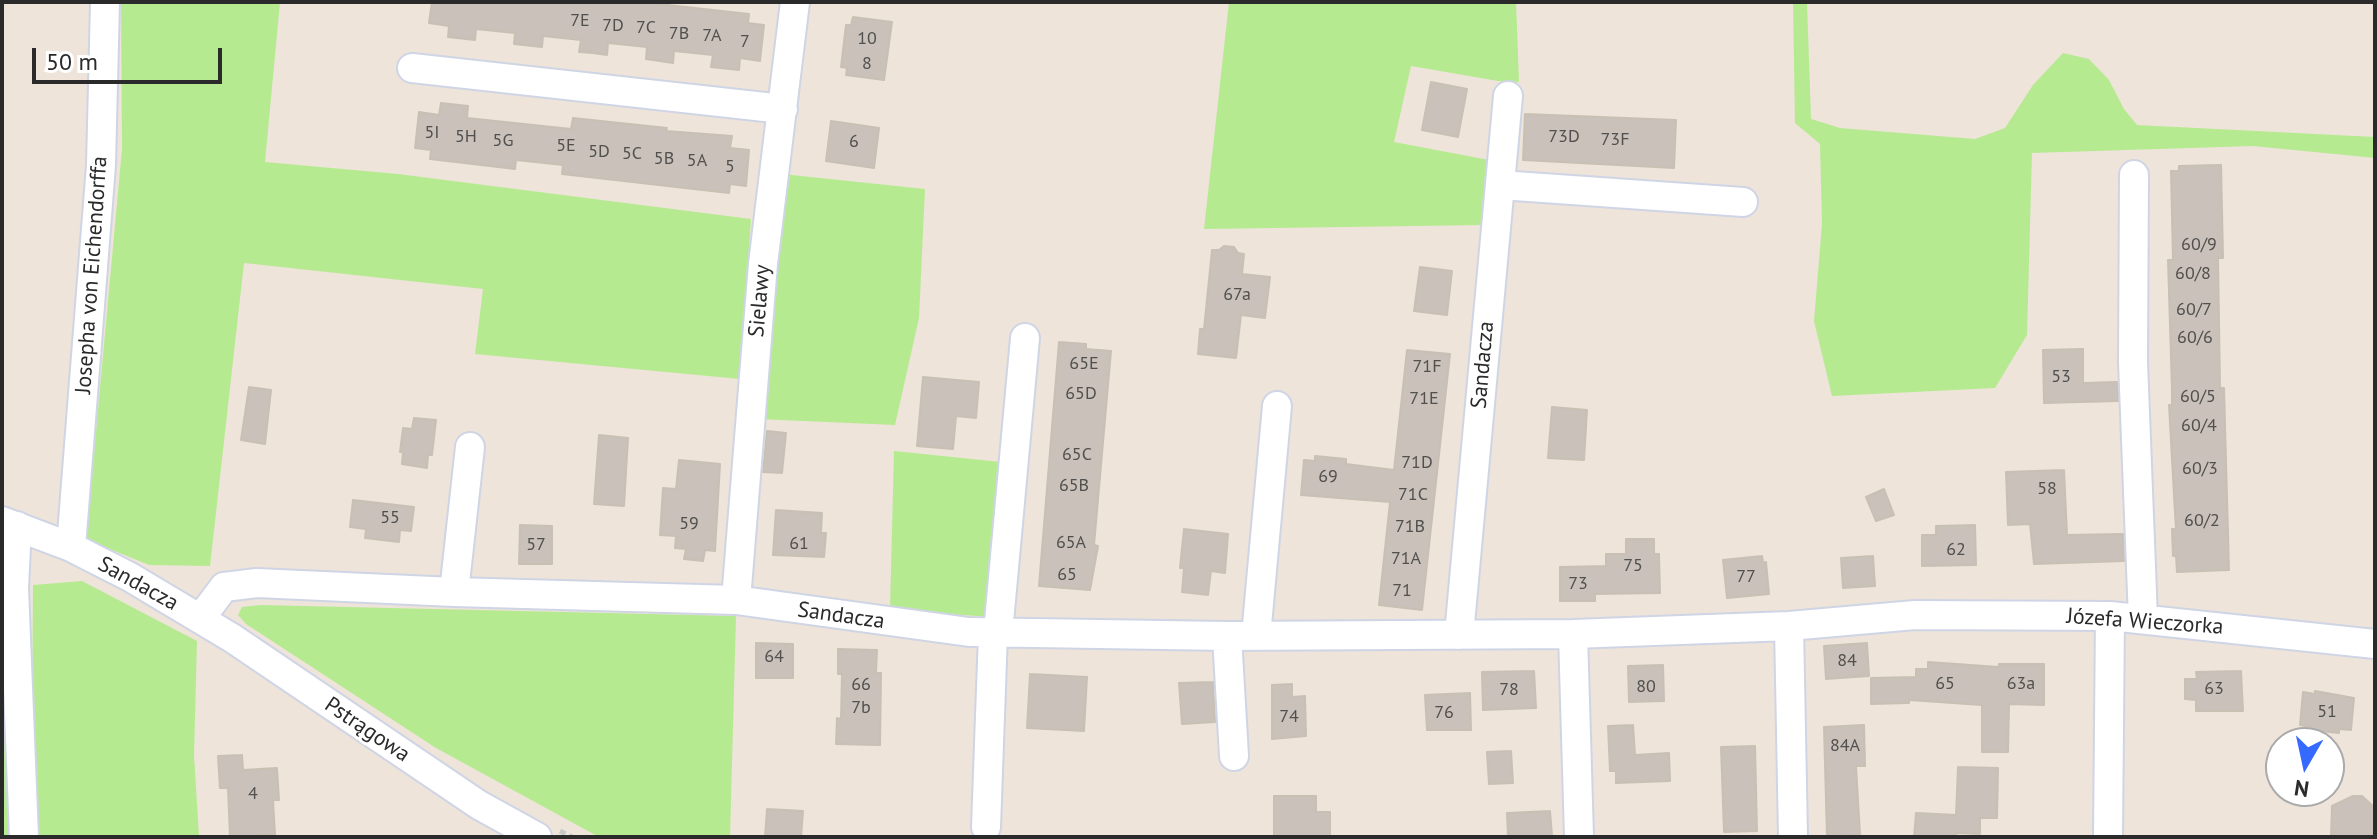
<!DOCTYPE html>
<html>
<head>
<meta charset="utf-8">
<style>
  body { margin:0 }
  #map { position:relative; width:2377px; height:839px; overflow:hidden; background:#eee4da; font-family:"PT Sans",sans-serif }
  canvas { display:block }
  .frame { position:absolute; inset:0; border:4px solid #2a2a2a; pointer-events:none }
  .north { position:absolute; left:2265px; top:727px; width:80px; height:80px; box-sizing:border-box; background:#fff; border:2px solid #aaa; border-radius:50%; rotate:189deg; font-size:22px; font-weight:700; line-height:32px; text-align:center; color:#2a2a2a }
  .north::after { content:''; display:block; margin:auto; width:28px; height:36px; background:#366aff; clip-path:polygon(50% 0,100% 100%,50% 72%,0 100%) }
  .scale { position:absolute; left:32px; top:48px; width:190px; height:36px; box-sizing:border-box; border:4px solid #2a2a2a; border-top:0; padding-left:10px; font-size:24px; line-height:28px; white-space:nowrap; color:#2a2a2a; -webkit-text-stroke:6px #fff; paint-order:stroke }
</style>
</head>
<body>
<div id="map">
<canvas width="2377" height="839"></canvas>
<div class="frame"></div>
<div class="north">N</div>
<div class="scale">50 m</div>
</div>
<script>
const ctx = document.querySelector('canvas').getContext('2d');
ctx.lineJoin = 'round';
function fill(path, color) { ctx.fillStyle = color; ctx.fill(path, 'evenodd'); }
const shape = rows => new Path2D(rows.map(r => 'M' + r).join(''));
function strokePath(path, color, width, dash) { ctx.strokeStyle = color; ctx.lineWidth = width; ctx.lineCap = dash ? 'butt' : 'round'; ctx.setLineDash(dash || []); ctx.stroke(path); }
function label(font, color, halo, rows, align = 'center') {
  ctx.font = font + ' "PT Sans",sans-serif'; ctx.lineWidth = 6; ctx.setLineDash([]); ctx.textBaseline = 'middle'; ctx.strokeStyle = halo; ctx.fillStyle = color; for (const [text, x, y, turn = 0] of rows) {
    ctx.save(); ctx.translate(x, y); ctx.rotate((+turn || 0) * Math.PI / 180); ctx.textAlign = isNaN(turn) ? turn : align; if (halo) ctx.strokeText(text, 0, 0); ctx.fillText(text, 0, 0); ctx.restore();
  }
}
fill(shape([
  [121,2,280,2,265,162,398,174,751,219,740,379,475,354,483,289,244,263,210,566,149,565,88,540,88,518,122,149],
  [1229,2,1516,2,1519,82,1498,81,1411,66,1394,142,1489,160,1484,225,1204,229],
  [1793,2,1807,2,1811,119,1840,128,1975,139,2005,128,2033,85,2063,53,2089,59,2109,80,2124,109,2137,125,2375,137,2375,158,2253,146,2032,153,2027,335,1995,388,1832,396,1814,321,1822,224,1820,144,1795,123],
  [782,174,925,189,919,318,895,425,758,419],
  [894,451,1001,462,992,617,890,610],
  [82,581,197,641,194,755,199,837,2,837,2,687,32,728,33,585],
  [260,605,736,616,730,837,599,837,436,748,246,624,238,615,242,607]
]), '#b6ea90');
const building = shape([
  [432,2,641,2,749,14,748,23,764,25,760,61,740,58,739,70,711,67,713,55,674,51,673,63,646,59,647,47,608,43,607,55,593,53,579,52,581,40,543,36,542,47,514,44,515,33,476,29,475,40,448,37,449,26,429,23,432,2],
  [853,17,892,22,884,80,846,75,847,68,841,67,846,25,851,25,853,17],
  [1431,82,1467,89,1458,137,1422,130,1431,82],
  [441,103,468,106,467,118,505,122,571,129,573,118,667,128,666,131,732,136,730,148,749,150,746,186,730,184,729,193,562,174,563,165,516,160,515,169,430,159,431,150,415,148,419,112,439,115,441,103],
  [1525,114,1676,120,1674,168,1523,160,1525,114],
  [831,121,879,128,874,168,826,161,831,121],
  [2221,165,2223,258,2218,258,2220,388,2224,388,2229,570,2177,572,2176,556,2173,556,2172,529,2176,529,2175,513,2169,405,2172,405,2172,390,2168,260,2173,260,2171,171,2179,171,2179,166,2221,165],
  [1224,246,1234,247,1238,253,1244,254,1242,274,1270,277,1265,318,1241,315,1236,358,1198,354,1200,329,1204,329,1212,250,1219,250,1224,246],
  [1420,267,1452,271,1447,315,1414,311,1420,267],
  [1059,342,1086,344,1086,349,1111,351,1094,545,1098,546,1090,590,1039,586,1059,342],
  [2083,349,2083,383,2117,382,2118,401,2044,403,2043,350,2083,349],
  [1407,350,1450,354,1422,610,1379,605,1390,502,1301,495,1304,460,1315,461,1315,456,1346,459,1346,464,1394,470,1407,350],
  [923,377,979,382,976,418,956,416,953,449,917,446,923,377],
  [249,387,271,390,265,444,241,440,249,387],
  [1552,407,1587,410,1584,460,1548,458,1552,407],
  [414,418,436,420,432,455,428,455,427,468,402,464,403,452,400,452,403,428,412,429,414,418],
  [767,431,786,433,782,473,763,472,767,431],
  [599,435,628,438,624,506,594,504,599,435],
  [679,460,720,464,715,551,705,550,703,561,684,559,686,549,675,548,676,536,660,535,663,488,676,489,679,460],
  [2064,470,2067,535,2123,534,2124,561,2034,564,2030,524,2008,525,2006,472,2064,470],
  [1884,489,1894,515,1876,521,1866,497,1884,489],
  [353,500,414,507,411,531,400,530,399,542,365,538,366,529,350,527,353,500],
  [776,510,822,513,821,533,826,533,824,557,773,555,776,510],
  [520,525,552,526,552,564,519,564,520,525],
  [1975,525,1976,565,1922,566,1922,535,1936,535,1936,526,1975,525],
  [1184,529,1228,534,1225,573,1211,571,1208,595,1182,592,1184,568,1180,568,1184,529],
  [1626,539,1654,539,1654,554,1659,554,1660,593,1595,594,1595,601,1560,601,1560,567,1606,566,1606,554,1626,554,1626,539],
  [1762,556,1763,563,1766,562,1769,594,1727,598,1723,560,1762,556],
  [1873,556,1875,586,1843,588,1841,558,1873,556],
  [756,643,793,644,793,678,756,678,756,643],
  [1867,643,1869,676,1826,679,1824,646,1867,643],
  [838,649,877,650,876,673,881,673,880,745,836,744,837,718,841,719,842,674,838,674,838,649],
  [1928,662,1999,667,1999,664,2044,664,2044,705,2009,704,2008,752,1982,752,1982,705,1909,700,1909,703,1871,704,1871,678,1916,677,1916,669,1928,669,1928,662],
  [1663,665,1664,701,1629,702,1628,666,1663,665],
  [1534,671,1536,708,1483,710,1482,672,1534,671],
  [2241,671,2243,711,2196,711,2196,700,2185,699,2185,679,2197,679,2196,672,2241,671],
  [1030,674,1087,677,1084,731,1027,728,1030,674],
  [1213,682,1215,722,1182,724,1179,683,1213,682],
  [1292,684,1292,697,1305,696,1306,736,1272,739,1272,685,1292,684],
  [2315,691,2354,698,2351,730,2339,729,2339,733,2311,730,2311,727,2300,725,2303,692,2315,694,2315,691],
  [1470,693,1471,730,1427,730,1425,695,1470,693],
  [1633,725,1635,755,1669,753,1670,781,1616,783,1616,771,1610,771,1608,726,1633,725],
  [1864,725,1865,766,1856,766,1860,835,1827,837,1824,727,1864,725],
  [1755,746,1757,831,1724,832,1721,747,1755,746],
  [1511,751,1513,783,1489,784,1487,752,1511,751],
  [242,755,243,770,277,768,279,800,273,800,275,835,230,837,228,788,220,788,218,756,242,755],
  [1958,767,1998,768,1997,818,1980,818,1980,834,1956,833,1956,837,1914,837,1916,813,1956,815,1958,767],
  [1274,796,1316,796,1316,812,1330,812,1330,836,1274,837,1274,796],
  [2353,796,2362,796,2375,808,2375,837,2331,837,2332,806,2353,796],
  [767,809,803,811,801,837,765,837,767,809],
  [1550,811,1552,836,1508,837,1507,813,1550,811]
]);
fill(building, '#c9c1ba');
strokePath(building, '#c9c0b4', 2);
const minor = shape([
  [412,68,783,109],
  [2134,175,2133,362,2143,619],
  [1500,185,1743,202],
  [2,521,71,547,130,577,232,638,479,805,537,837],
  [17,526,14,588,24,837],
  [71,547,101,165,105,2],
  [454,592,470,447],
  [736,600,763,264,795,2],
  [200,619,224,587,257,583,454,592,736,600,969,632,1227,636,1573,634,1789,626,1915,615,2110,616,2375,644],
  [1789,626,1793,837],
  [998,633,1025,338],
  [1573,634,1579,837],
  [1459,635,1508,96],
  [1227,636,1234,756],
  [1256,636,1277,406],
  [986,827,993,633],
  [2108,837,2110,616]
]);
strokePath(minor, '#cfd5e5', 32);
strokePath(shape([
  [560,831,572,837]
]), '#c8c8c8', 5, [6, 4]);
strokePath(minor, '#fff', 28);
label('18px', '#52504e', null, [
  ["7E",580,21],
  ["7D",613,26],
  ["7C",646,28],
  ["7B",679,34],
  ["7A",712,36],
  ["10",867,39],
  ["7",745,42],
  ["8",867,64],
  ["5I",432,133],
  ["5H",466,137],
  ["73D",1564,137],
  ["73F",1615,140],
  ["5G",503,141],
  ["6",854,142],
  ["5E",566,146],
  ["5D",599,152],
  ["5C",632,154],
  ["5B",664,159],
  ["5A",697,161],
  ["5",730,167],
  ["60/9",2199,245],
  ["60/8",2193,274],
  ["67a",1237,295],
  ["60/7",2194,310],
  ["60/6",2195,338],
  ["65E",1084,364],
  ["71F",1427,367],
  ["53",2061,377],
  ["65D",1081,394],
  ["60/5",2198,397],
  ["71E",1424,399],
  ["60/4",2199,426],
  ["65C",1077,455],
  ["71D",1417,463],
  ["60/3",2200,469],
  ["69",1328,477],
  ["65B",1074,486],
  ["58",2047,489],
  ["71C",1413,495],
  ["55",390,518],
  ["60/2",2202,521],
  ["59",689,524],
  ["71B",1410,527],
  ["65A",1071,543],
  ["61",799,544],
  ["57",536,545],
  ["62",1956,550],
  ["71A",1406,559],
  ["75",1633,566],
  ["65",1067,575],
  ["77",1746,577],
  ["73",1578,584],
  ["71",1402,591],
  ["64",774,657],
  ["84",1847,661],
  ["65",1945,684],
  ["63a",2021,684],
  ["66",861,685],
  ["80",1646,687],
  ["63",2214,689],
  ["78",1509,690],
  ["7b",861,708],
  ["51",2327,712],
  ["76",1444,713],
  ["74",1289,717],
  ["84A",1845,746],
  ["4",253,794]
]);
label('22px', '#2a2a2a', '#fff', [
  ["Josepha von Eichendorffa",92,275,-86],
  ["Sielawy",760,301,-85],
  ["Sandacza",1483,365,-85],
  ["Sandacza",138,584,29],
  ["Sandacza",841,616,8],
  ["Józefa Wieczorka",2145,622,4],
  ["Pstrągowa",367,730,34]
]);
</script>
</body>
</html>
